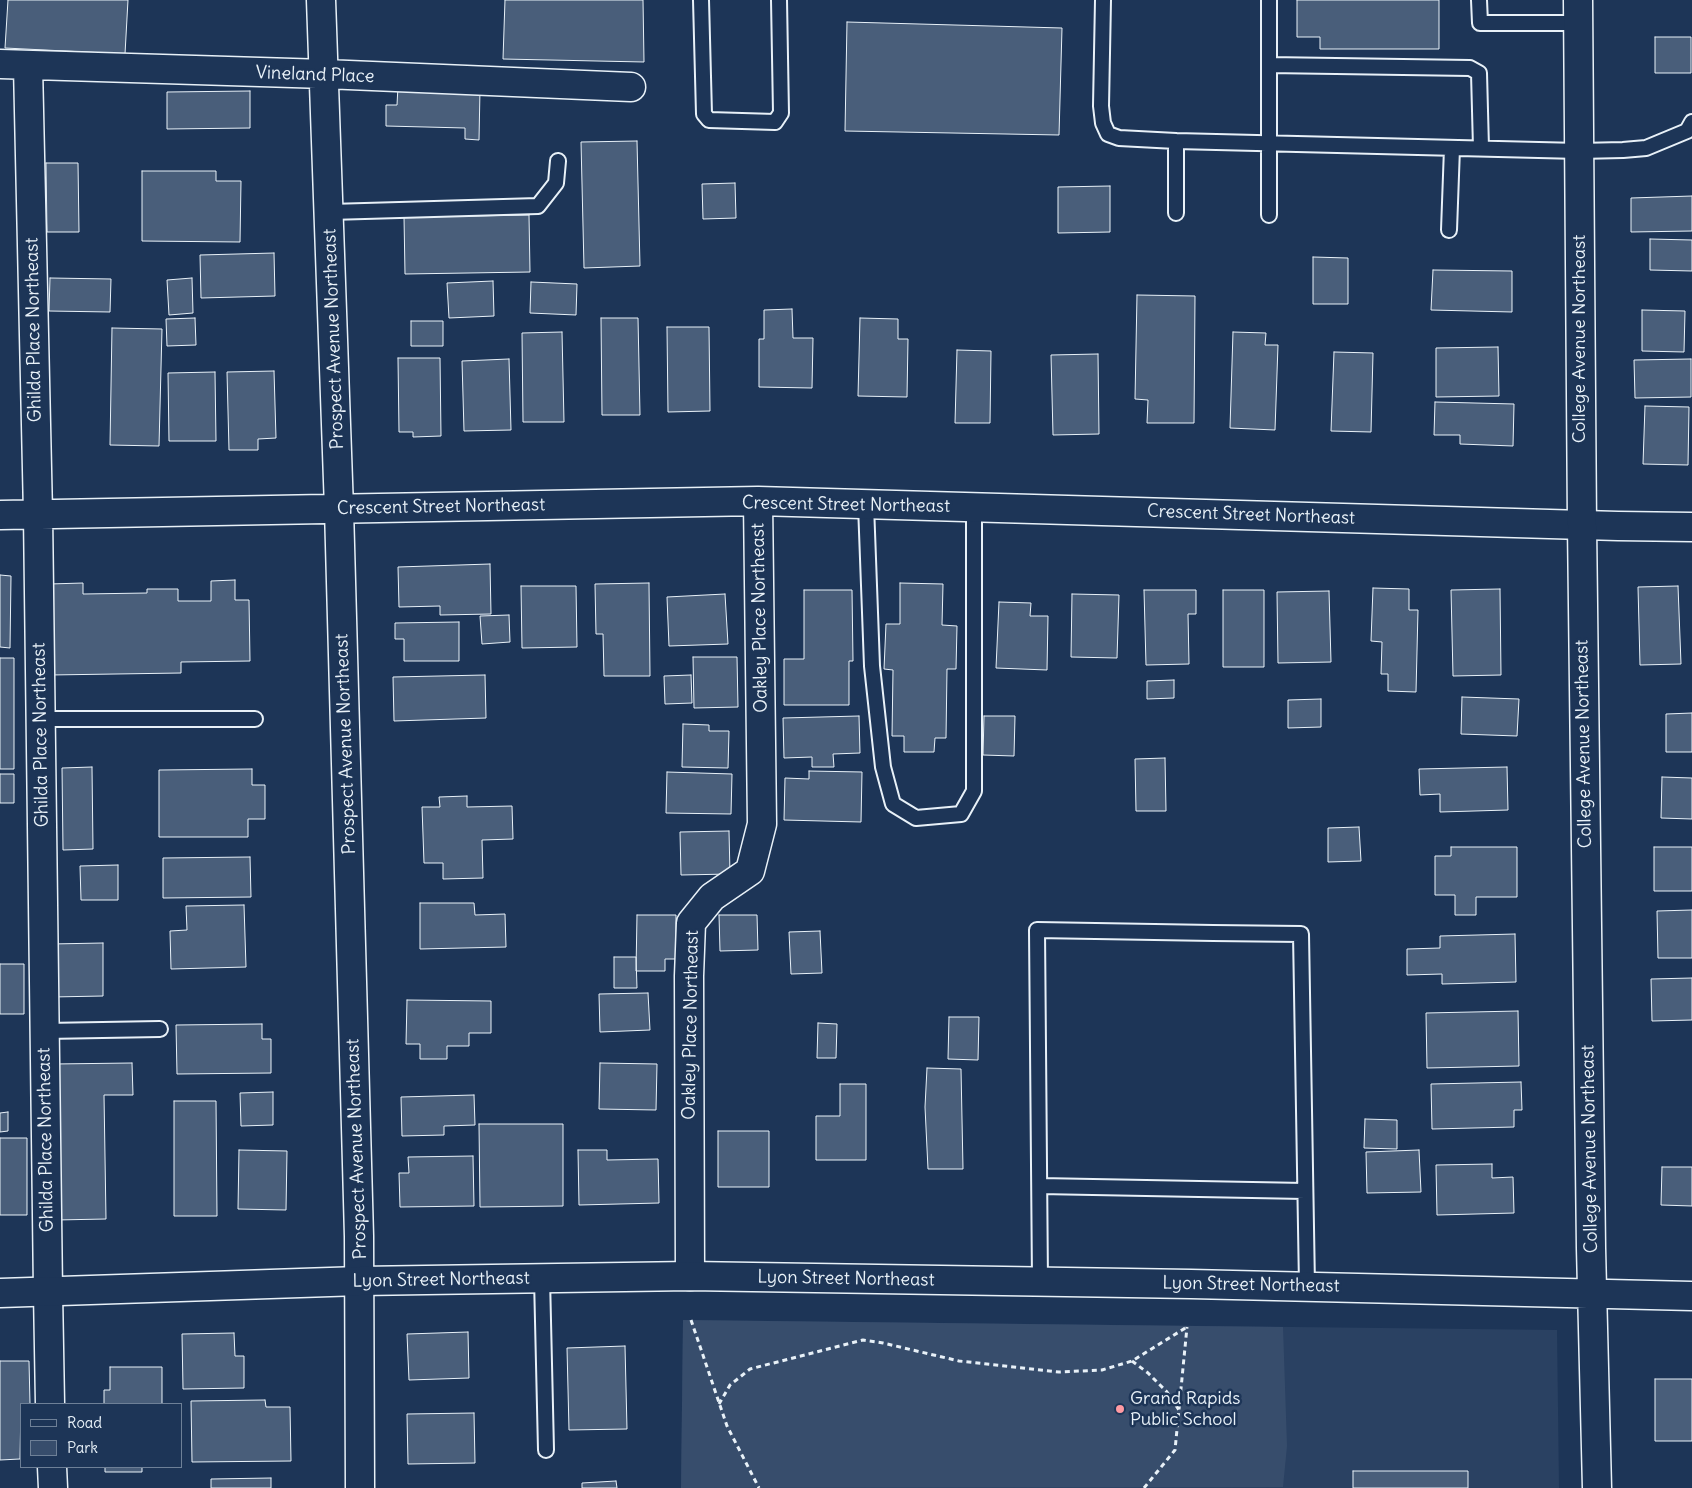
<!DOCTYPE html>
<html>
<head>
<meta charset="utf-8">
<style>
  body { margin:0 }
  #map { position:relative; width:1692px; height:1488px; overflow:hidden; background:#1d3557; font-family:Delius,sans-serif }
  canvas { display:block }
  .legend { position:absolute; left:20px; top:1403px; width:162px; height:65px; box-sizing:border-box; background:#1d3557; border:1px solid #6e8097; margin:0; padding:6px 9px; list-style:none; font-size:15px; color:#e8f1f8 }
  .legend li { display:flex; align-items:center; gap:10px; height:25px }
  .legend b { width:25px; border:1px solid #6e8097 }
</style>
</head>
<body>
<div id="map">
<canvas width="1692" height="1488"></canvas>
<ul class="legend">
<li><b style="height:6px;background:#1d3557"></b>Road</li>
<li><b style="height:14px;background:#374d6c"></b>Park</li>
</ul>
</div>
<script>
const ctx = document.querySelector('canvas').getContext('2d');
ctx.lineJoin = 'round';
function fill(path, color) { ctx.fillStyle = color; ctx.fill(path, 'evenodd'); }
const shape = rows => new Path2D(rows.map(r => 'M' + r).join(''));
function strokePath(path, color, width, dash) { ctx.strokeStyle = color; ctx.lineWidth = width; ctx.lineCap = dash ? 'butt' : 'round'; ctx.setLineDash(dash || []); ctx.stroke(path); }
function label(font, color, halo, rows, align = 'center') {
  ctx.font = font + ' Delius,sans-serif'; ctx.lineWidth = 5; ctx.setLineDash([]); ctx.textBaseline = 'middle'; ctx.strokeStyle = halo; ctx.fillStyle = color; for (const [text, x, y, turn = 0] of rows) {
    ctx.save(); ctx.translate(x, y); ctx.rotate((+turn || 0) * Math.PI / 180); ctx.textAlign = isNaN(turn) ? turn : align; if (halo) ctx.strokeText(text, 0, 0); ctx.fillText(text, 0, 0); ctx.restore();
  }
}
fill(shape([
  [683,1320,1557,1330,1559,1488,681,1488]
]), '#2a4162');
fill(shape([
  [683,1320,1283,1327,1287,1446,1283,1487,681,1488]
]), '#374d6c');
const building = shape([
  [8,0,128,0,125,54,5,48,8,0],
  [505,0,643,0,644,62,503,59,505,0],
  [1297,0,1439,0,1439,49,1320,49,1320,37,1297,37,1297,0],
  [847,22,1062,28,1059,135,845,131,847,22],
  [1655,37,1691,37,1691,73,1655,73,1655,37],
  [398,86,480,89,479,140,465,139,465,128,386,126,386,105,397,105,398,86],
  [250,91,250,128,167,129,167,92,250,91],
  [637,141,640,266,584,268,581,142,637,141],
  [46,163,78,163,79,232,47,232,46,163],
  [142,171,216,171,216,181,241,181,240,242,142,241,142,171],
  [735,183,736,218,703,219,702,184,735,183],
  [1110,186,1110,232,1058,233,1058,187,1110,186],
  [1692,196,1692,231,1631,232,1631,198,1692,196],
  [529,215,530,272,405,274,404,217,529,215],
  [1650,239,1692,240,1692,271,1650,270,1650,239],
  [274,253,275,296,201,298,200,255,274,253],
  [1313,257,1348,258,1348,304,1313,304,1313,257],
  [1433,270,1512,271,1512,312,1431,310,1433,270],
  [50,278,111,279,110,312,49,311,50,278],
  [192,278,193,313,169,315,167,280,192,278],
  [493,281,494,316,449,318,447,283,493,281],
  [531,282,577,284,576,315,530,313,531,282],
  [1137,295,1195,296,1194,423,1147,423,1148,400,1135,399,1137,295],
  [792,309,793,338,813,338,812,388,759,387,759,339,764,339,764,310,792,309],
  [1642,310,1685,311,1684,352,1642,351,1642,310],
  [195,318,196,345,167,346,166,319,195,318],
  [601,318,638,318,640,415,602,415,601,318],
  [860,318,898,319,898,339,908,339,907,397,858,396,860,318],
  [411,321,443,321,443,346,411,346,411,321],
  [667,327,709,327,710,411,668,412,667,327],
  [112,328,162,329,159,446,110,445,112,328],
  [562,332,564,422,523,422,522,333,562,332],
  [1233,332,1266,333,1265,345,1278,345,1275,430,1230,428,1233,332],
  [1498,347,1499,396,1436,397,1436,348,1498,347],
  [957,350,991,351,990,423,955,423,957,350],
  [1334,352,1373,353,1371,432,1331,431,1334,352],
  [1098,354,1099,434,1053,435,1051,355,1098,354],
  [398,358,440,358,441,436,413,437,413,432,399,432,398,358],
  [509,359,511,430,464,431,462,361,509,359],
  [1691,359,1691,397,1635,398,1634,360,1691,359],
  [274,371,276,438,258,439,258,450,229,450,227,372,274,371],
  [215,372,216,441,169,441,168,373,215,372],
  [1435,402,1514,404,1513,446,1460,444,1460,435,1434,435,1435,402],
  [1645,406,1689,407,1688,465,1643,464,1645,406],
  [490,564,491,614,440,615,440,606,399,607,398,567,490,564],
  [0,575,11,576,10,648,0,647,0,575],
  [235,580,235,600,249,600,250,661,181,662,181,673,50,675,49,584,83,583,83,594,147,593,147,589,178,589,178,601,211,601,211,581,235,580],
  [649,583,650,676,604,676,603,634,596,634,595,584,649,583],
  [900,583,943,584,942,625,957,626,956,669,947,669,946,738,935,738,934,752,904,752,904,736,892,736,893,670,884,669,886,624,900,624,900,583],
  [521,586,576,586,577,647,522,648,521,586],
  [1678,586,1681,664,1640,665,1638,587,1678,586],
  [1373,588,1409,589,1409,610,1418,610,1416,692,1388,691,1388,674,1381,674,1382,642,1371,641,1373,588],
  [1500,589,1501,675,1453,676,1451,590,1500,589],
  [804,590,852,590,853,661,849,661,849,705,784,705,784,659,804,659,804,590],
  [1144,590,1196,590,1196,614,1188,614,1189,664,1146,665,1144,590],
  [1223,590,1264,590,1264,667,1223,667,1223,590],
  [1329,591,1331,662,1278,663,1277,592,1329,591],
  [725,594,728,644,669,646,667,597,725,594],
  [1072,594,1119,595,1117,658,1071,657,1072,594],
  [999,602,1031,603,1030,616,1048,616,1047,670,996,668,999,602],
  [509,615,510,642,482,644,480,616,509,615],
  [459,622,459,661,404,661,404,639,395,639,395,623,459,622],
  [693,657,737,657,738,707,694,708,693,657],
  [0,658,14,658,14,769,0,769,0,658],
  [485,675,486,718,394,721,393,677,485,675],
  [691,675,692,703,665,704,664,676,691,675],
  [1174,680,1174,698,1147,699,1147,681,1174,680],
  [1462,697,1519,699,1517,736,1461,734,1462,697],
  [1321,699,1321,727,1288,728,1288,700,1321,699],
  [1692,713,1692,752,1666,752,1666,714,1692,713],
  [859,716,860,753,833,754,834,767,812,767,812,757,784,758,783,718,859,716],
  [984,716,1015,716,1014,756,983,755,984,716],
  [683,724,709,725,709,731,729,731,728,768,682,767,683,724],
  [1165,758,1166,811,1136,811,1135,759,1165,758],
  [92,767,93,849,63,850,62,768,92,767],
  [1507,767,1508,810,1440,812,1440,794,1420,795,1419,769,1507,767],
  [252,769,252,785,265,785,265,819,248,819,248,837,159,837,159,770,252,769],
  [809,771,862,772,861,822,784,820,785,778,809,779,809,771],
  [667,772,732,774,731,814,666,813,667,772],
  [0,774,14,774,14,803,0,803,0,774],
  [1662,777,1692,778,1692,819,1661,818,1662,777],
  [467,796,467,807,512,806,513,839,482,840,483,878,443,879,443,863,424,863,422,807,440,807,439,797,467,796],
  [1359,827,1361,861,1328,862,1328,828,1359,827],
  [729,831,730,874,681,875,680,832,729,831],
  [1451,847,1517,847,1517,897,1476,897,1476,915,1455,915,1455,895,1435,895,1435,856,1451,856,1451,847],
  [1654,847,1692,847,1692,891,1654,891,1654,847],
  [250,857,251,897,163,898,163,858,250,857],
  [118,865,118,900,81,900,80,866,118,865],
  [420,903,474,903,475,915,505,914,506,947,420,949,420,903],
  [244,905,246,967,171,969,170,931,187,930,186,906,244,905],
  [1692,910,1692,958,1658,958,1657,911,1692,910],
  [637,915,676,915,676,959,665,959,665,971,636,971,637,915],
  [719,915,757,915,758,950,720,951,719,915],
  [820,931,822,973,791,974,789,932,820,931],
  [1515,934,1516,982,1442,984,1442,974,1407,975,1407,949,1440,948,1440,936,1515,934],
  [103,943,103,996,52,997,51,944,103,943],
  [614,957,636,957,637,988,614,988,614,957],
  [0,964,24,964,24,1014,0,1014,0,964],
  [1692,978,1692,1020,1652,1021,1651,979,1692,978],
  [648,993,650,1030,600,1032,599,994,648,993],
  [407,1000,491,1001,491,1033,469,1033,469,1046,447,1046,447,1059,420,1059,420,1044,406,1044,407,1000],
  [1518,1011,1519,1066,1427,1068,1426,1013,1518,1011],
  [949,1017,979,1017,978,1060,948,1059,949,1017],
  [818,1023,837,1024,836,1058,817,1058,818,1023],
  [262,1024,262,1039,271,1039,271,1073,177,1074,176,1025,262,1024],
  [132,1063,133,1095,104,1095,106,1219,56,1220,54,1064,132,1063],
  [600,1063,657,1064,656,1110,599,1109,600,1063],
  [927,1068,961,1069,963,1169,928,1169,925,1107,927,1068],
  [1521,1082,1522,1110,1514,1110,1514,1127,1432,1129,1431,1084,1521,1082],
  [840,1084,866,1084,866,1160,816,1160,816,1116,840,1116,840,1084],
  [273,1092,273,1125,241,1126,240,1093,273,1092],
  [474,1095,475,1125,444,1126,444,1135,402,1136,401,1097,474,1095],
  [174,1101,216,1101,217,1216,174,1216,174,1101],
  [8,1112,8,1131,0,1132,0,1113,8,1112],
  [1365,1119,1397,1120,1397,1149,1364,1148,1365,1119],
  [479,1124,563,1124,563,1206,480,1207,479,1124],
  [718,1131,769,1131,769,1187,718,1187,718,1131],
  [0,1138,27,1138,27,1215,0,1215,0,1138],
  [239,1150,287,1151,286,1210,238,1209,239,1150],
  [578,1150,607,1150,607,1160,658,1159,659,1203,579,1205,578,1150],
  [1419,1150,1421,1192,1367,1193,1366,1152,1419,1150],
  [473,1156,474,1206,400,1207,399,1173,409,1173,408,1157,473,1156],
  [1492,1164,1492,1178,1513,1177,1514,1213,1437,1215,1436,1165,1492,1164],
  [1662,1167,1692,1167,1692,1206,1661,1205,1662,1167],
  [468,1332,469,1378,409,1380,407,1334,468,1332],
  [234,1333,235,1356,244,1356,244,1388,183,1389,182,1334,234,1333],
  [625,1346,627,1429,569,1430,567,1348,625,1346],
  [0,1361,29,1361,30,1404,21,1404,20,1459,0,1460,0,1361],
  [110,1367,162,1367,162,1404,104,1404,104,1390,110,1390,110,1367],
  [1655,1379,1692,1379,1692,1441,1655,1441,1655,1379],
  [265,1400,266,1407,290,1407,291,1461,192,1462,191,1401,265,1400],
  [474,1413,475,1463,408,1464,407,1414,474,1413],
  [105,1467,142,1467,142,1472,105,1472,105,1467],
  [1353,1471,1468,1471,1468,1488,1353,1488,1353,1471],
  [271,1478,271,1488,211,1488,211,1479,271,1478],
  [616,1481,617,1488,582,1488,582,1483,616,1481]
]);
fill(building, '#495e7a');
strokePath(building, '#e8f1f8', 1);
const lane = shape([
  [701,0,704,114,709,120,775,122,781,113,779,0],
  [1103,0,1101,106,1103,123,1108,134,1119,138,1176,141],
  [1269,0,1269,215],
  [1479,0,1480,23,1578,23],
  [1269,65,1470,68,1479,73,1481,148],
  [330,212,538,206,556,183,558,161],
  [1176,213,1176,141,1579,151,1623,150,1646,148,1687,131,1692,122],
  [1449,230,1452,148],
  [866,505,872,666,883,767,893,804,916,818,961,814,974,791,974,508],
  [41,719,255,719],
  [45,1031,160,1029],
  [1040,1186,1305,1191],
  [542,1278,546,1450],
  [1040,1282,1037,930,1213,933,1301,934,1307,1286]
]);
const street = shape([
  [321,0,339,509,359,1236,360,1488],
  [0,64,325,74,631,87],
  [28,66,38,514,48,1292,50,1404],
  [0,515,758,501,1618,526,1692,527],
  [690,1276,689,976,691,923,712,897,750,871,762,824,758,501],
  [52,1467,53,1488]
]);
const secondary = shape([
  [1578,0,1582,525,1591,1248,1597,1488],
  [0,1293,360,1281,690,1276,1191,1284,1692,1296]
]);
strokePath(lane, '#e8f1f8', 18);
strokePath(street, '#e8f1f8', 31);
strokePath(secondary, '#e8f1f8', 31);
strokePath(shape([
  [691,1320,727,1426,759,1488],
  [1132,1361,1148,1373,1167,1392,1179,1410],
  [719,1404,730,1385,750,1369,863,1340,883,1343,959,1361,1059,1372,1102,1370,1132,1361,1187,1327],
  [1144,1488,1175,1450,1187,1327]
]), '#e8f1f8', 3, [5, 4]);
strokePath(lane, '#1d3557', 14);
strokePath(street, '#1d3557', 28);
strokePath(secondary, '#1d3557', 28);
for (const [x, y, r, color] of [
  [1120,1409,5,"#ff9aa2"]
]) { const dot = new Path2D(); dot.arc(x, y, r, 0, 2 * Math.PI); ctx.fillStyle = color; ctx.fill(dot); strokePath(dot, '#1d3557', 2); }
label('18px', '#e8f1f8', '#1d3557', [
  ["Vineland Place",315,75,2],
  ["Ghilda Place Northeast",34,330,-91],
  ["Prospect Avenue Northeast",334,339,-92],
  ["College Avenue Northeast",1580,339,-90],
  ["Crescent Street Northeast",846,505,1],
  ["Crescent Street Northeast",441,507,-1],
  ["Crescent Street Northeast",1251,515,2],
  ["Oakley Place Northeast",760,618,-91],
  ["Ghilda Place Northeast",41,735,-91],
  ["Prospect Avenue Northeast",346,744,-92],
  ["College Avenue Northeast",1584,744,-91],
  ["Oakley Place Northeast",691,1025,-89],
  ["Ghilda Place Northeast",46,1140,-91],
  ["Prospect Avenue Northeast",357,1149,-92],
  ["College Avenue Northeast",1590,1149,-91],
  ["Lyon Street Northeast",846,1279,1],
  ["Lyon Street Northeast",441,1280,-1],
  ["Lyon Street Northeast",1251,1285,1]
]);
label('18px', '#e8f1f8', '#1d3557', [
  ["Grand Rapids",1130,1399],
  ["Public School",1130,1420]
], 'left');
</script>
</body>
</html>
